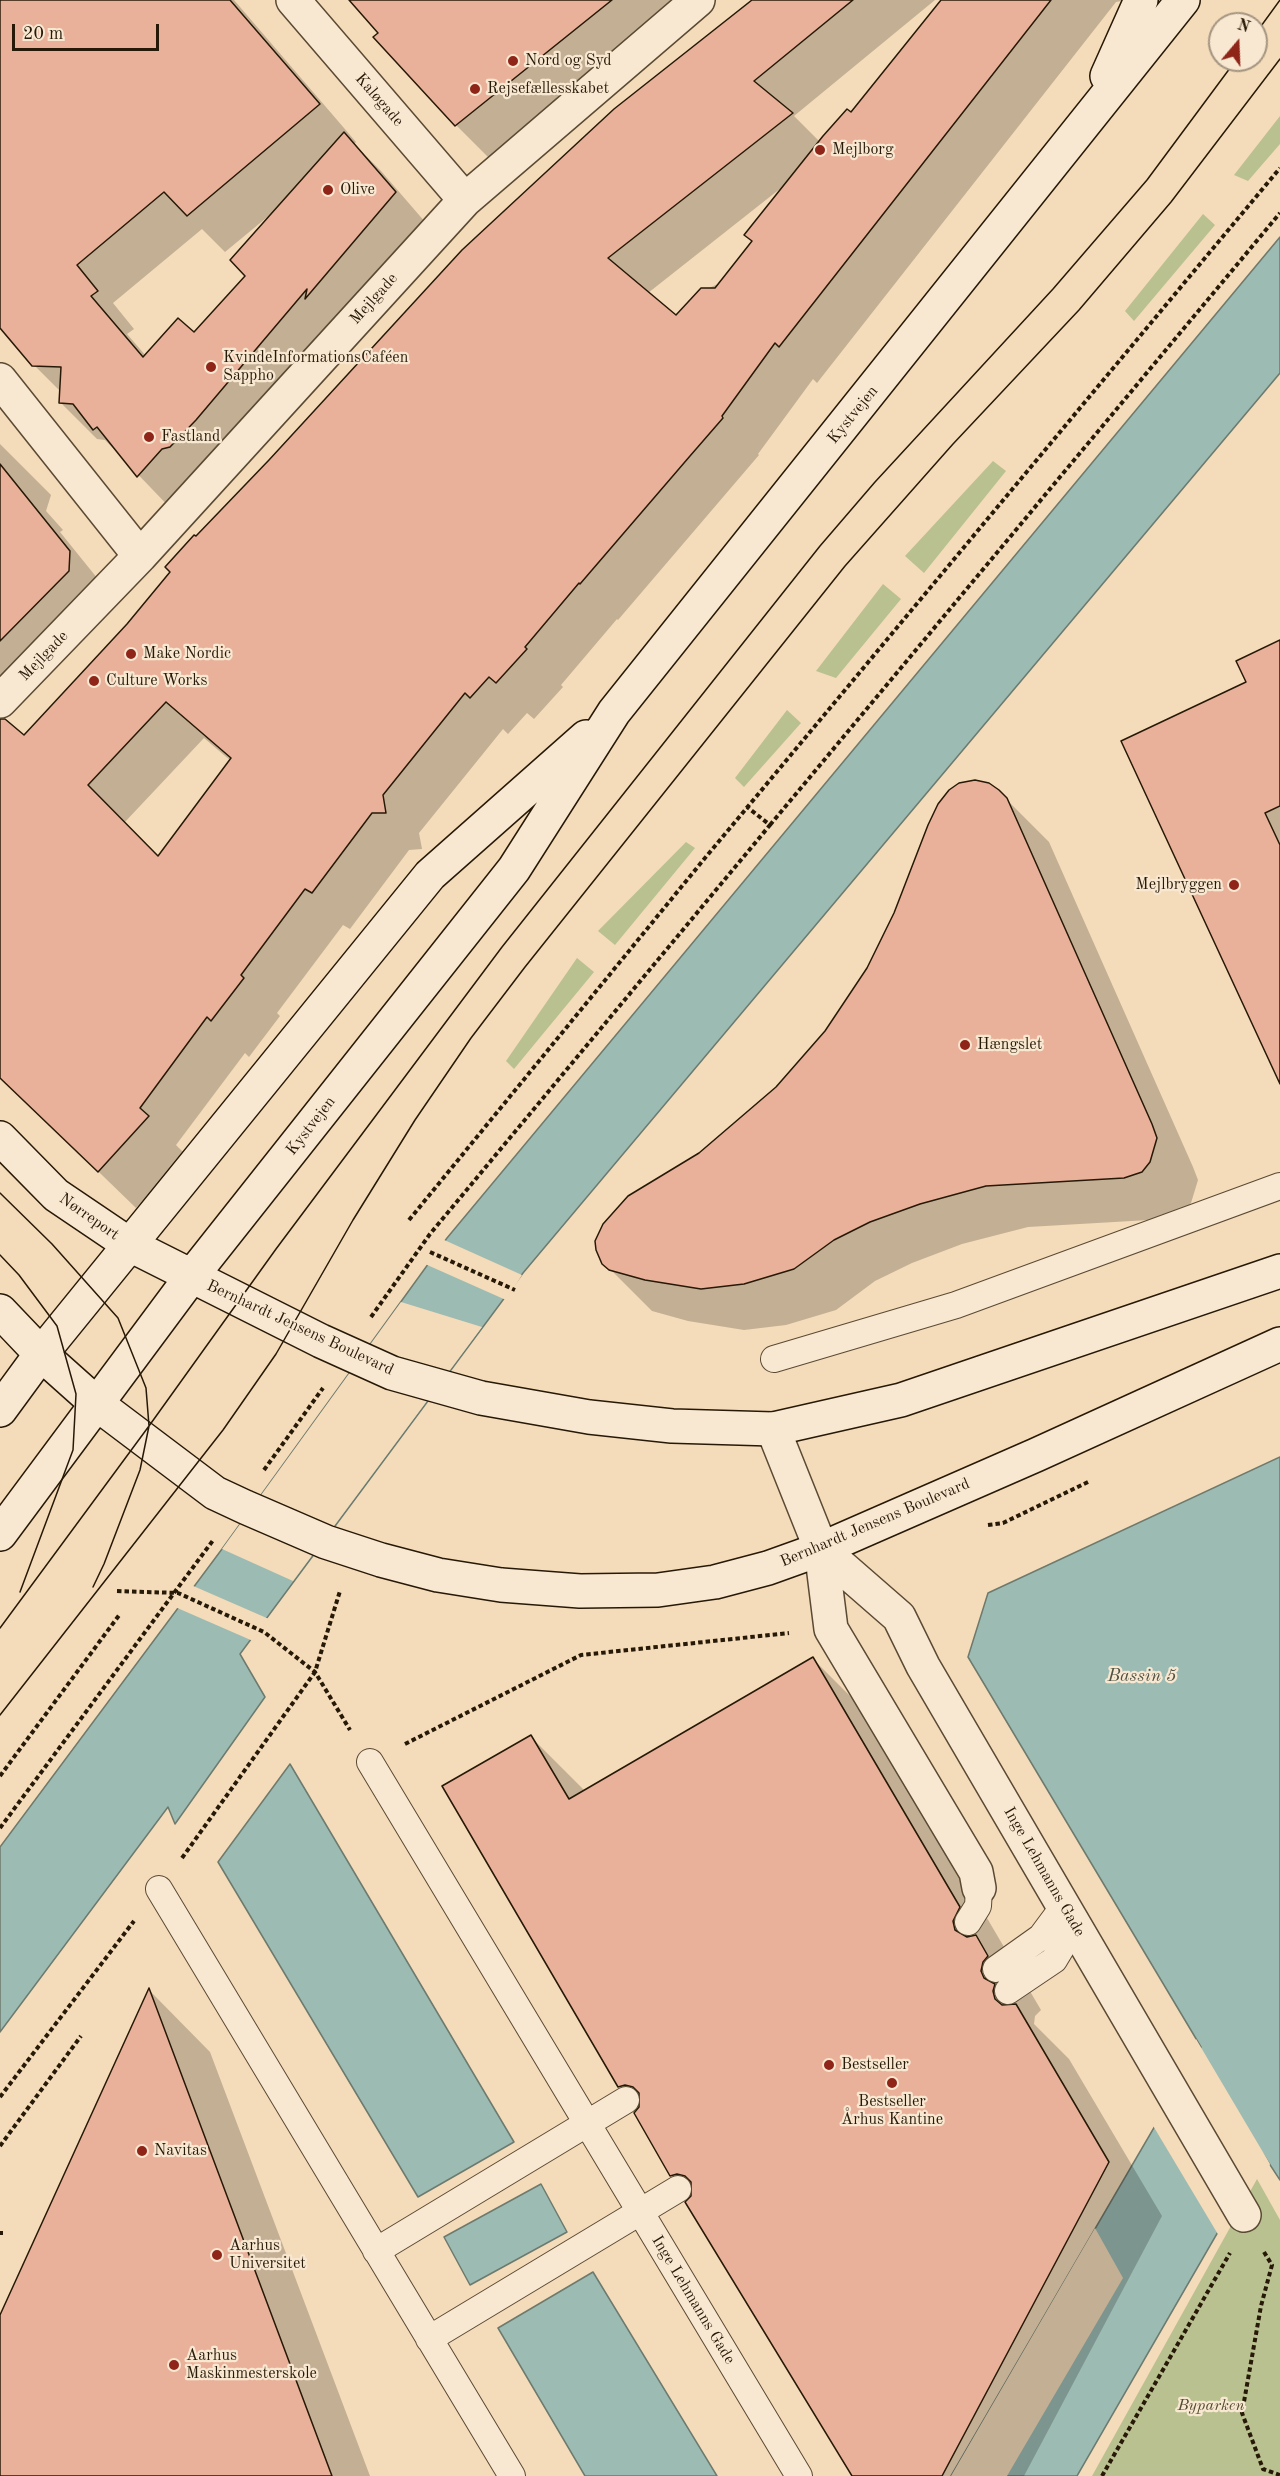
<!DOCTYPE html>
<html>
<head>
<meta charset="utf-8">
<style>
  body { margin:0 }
  #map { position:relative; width:1280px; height:2476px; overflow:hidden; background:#f4dbb9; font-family:"Old Standard TT",serif }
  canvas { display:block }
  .north { position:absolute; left:1208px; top:12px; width:60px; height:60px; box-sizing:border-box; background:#f8e8d2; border:2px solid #a49581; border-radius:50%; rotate:19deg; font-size:16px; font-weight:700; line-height:24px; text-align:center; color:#271907 }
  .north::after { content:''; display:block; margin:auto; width:21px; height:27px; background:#8f2418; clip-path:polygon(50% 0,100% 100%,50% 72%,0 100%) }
  .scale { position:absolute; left:12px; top:24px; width:147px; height:27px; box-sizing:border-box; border:3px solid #271907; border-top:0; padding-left:8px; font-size:18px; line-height:21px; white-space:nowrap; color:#271907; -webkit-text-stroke:4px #f8e8d2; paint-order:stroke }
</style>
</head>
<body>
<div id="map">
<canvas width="1280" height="2476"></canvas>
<div class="north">N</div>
<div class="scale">20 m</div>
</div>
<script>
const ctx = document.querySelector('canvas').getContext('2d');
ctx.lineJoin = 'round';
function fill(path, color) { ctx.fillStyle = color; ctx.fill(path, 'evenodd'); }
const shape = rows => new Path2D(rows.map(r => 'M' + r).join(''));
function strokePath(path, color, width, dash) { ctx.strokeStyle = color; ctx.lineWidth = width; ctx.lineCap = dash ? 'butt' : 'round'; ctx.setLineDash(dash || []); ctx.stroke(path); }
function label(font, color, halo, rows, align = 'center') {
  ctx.font = font + ' "Old Standard TT",serif'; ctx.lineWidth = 4.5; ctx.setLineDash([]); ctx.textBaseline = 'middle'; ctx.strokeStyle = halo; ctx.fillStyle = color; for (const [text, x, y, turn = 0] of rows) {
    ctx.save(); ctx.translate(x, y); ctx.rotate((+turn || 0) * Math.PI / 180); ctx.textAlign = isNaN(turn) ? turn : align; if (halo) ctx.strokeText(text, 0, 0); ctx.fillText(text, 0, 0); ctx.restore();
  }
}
fill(shape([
  [1280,116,1280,144,1248,181,1234,175],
  [1203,214,1215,225,1134,321,1125,311],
  [993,461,1006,471,924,573,905,556],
  [883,584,901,599,836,678,816,671],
  [787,710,801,723,744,787,735,778],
  [686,842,695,848,615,945,598,931],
  [577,958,594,972,514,1069,506,1061],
  [1257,2179,1280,2220,1280,2476,1092,2476]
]), '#bac190');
const water = shape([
  [1280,237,1280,373,523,1273,240,1654,265,1697,175,1824,168,1807,0,2032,0,1847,222,1549,447,1238,1280,237],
  [1280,1457,1280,2180,1263,2154,1077,2476,951,2476,1201,2047,968,1657,988,1593,1280,1457],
  [290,1764,514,2142,418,2197,218,1862,290,1764],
  [541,2184,567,2232,470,2285,444,2237,541,2184],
  [593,2272,717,2476,585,2476,498,2328,593,2272]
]);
fill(water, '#9cbbb3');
strokePath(water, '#6d7a6e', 1.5);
fill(shape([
  [442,1239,522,1275,506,1300,425,1264],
  [401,1302,482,1327,293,1581,222,1549],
  [191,1585,269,1619,253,1641,175,1607],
  [1196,2039,1270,2164,1269,2167,1264,2159,1219,2236,1152,2124,1197,2047,1194,2042],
  [1095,2228,1123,2278,1007,2476,951,2476]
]), '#f4dbb9');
fill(shape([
  [0,0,234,0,356,142,354,144,381,171,432,230,175,513,105,440,97,439,60,402,61,392,34,365,0,319],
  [271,214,272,215,247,276,194,334,146,356,127,334,134,329,113,303,202,229,225,252],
  [352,0,704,0,497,166,456,125],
  [753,0,935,0,794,116,820,142,851,114,943,0,1127,0,1116,2,817,383,813,379,758,454,759,455,618,620,617,619,561,685,563,687,534,719,527,713,508,734,503,729,419,833,422,849,409,850,350,929,343,925,277,1013,280,1016,249,1057,245,1053,176,1145,185,1154,136,1208,0,1076,0,720,25,737,128,625,172,572,196,538],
  [781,188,753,242,720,283,700,292,676,317,648,293],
  [204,738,231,761,158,858,124,823],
  [0,444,51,495,46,511,63,530,60,532,106,589,0,716],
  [1280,642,1280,1080,1248,682],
  [998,791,1049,842,1193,1167,1198,1180,1191,1203,1183,1213,1166,1219,1028,1227,962,1244,912,1263,875,1281,836,1310,786,1325,744,1330,688,1321,652,1311,610,1269,683,1166,777,1088,826,1031],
  [813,1659,866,1712,1041,2010,1035,2016,1034,2024,1069,2059,1162,2216,1024,2476,854,2476,693,2196,672,2175,641,2107,620,2086,530,1736,585,1791],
  [149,1990,210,2052,370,2476,0,2476,0,2318]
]), '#0003');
const building = shape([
  [0,0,230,0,320,104,187,216,164,192,77,265,98,291,91,296,143,357,178,318,194,332,245,276,230,260,344,132,396,192,305,299,307,289,196,420,170,447,162,449,137,477,97,427,93,430,73,404,59,403,61,367,32,366,0,328,0,0],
  [349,0,612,0,455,126,373,37,378,33,349,0],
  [752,0,853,0,754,81,793,113,608,258,676,315,701,288,715,288,752,241,744,235,823,136,847,109,851,112,941,0,1051,0,779,347,775,343,722,416,723,418,690,456,580,584,579,583,525,647,527,649,496,683,489,677,470,698,465,693,383,795,386,813,372,813,312,893,305,889,241,975,244,978,211,1021,207,1017,140,1108,149,1116,98,1172,0,1078,0,719,5,719,24,735,127,624,170,572,165,567,194,535,196,536,269,460,462,250,614,109,752,0],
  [166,702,231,758,158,856,88,785,166,702],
  [0,464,70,551,69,571,0,641,0,464],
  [1280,640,1280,806,1265,813,1280,845,1280,1084,1121,741,1246,682,1236,661,1280,640],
  [975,780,989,783,999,790,1007,798,1152,1124,1157,1138,1150,1162,1142,1172,1124,1178,986,1186,920,1204,870,1222,834,1240,794,1269,744,1284,701,1289,645,1280,609,1270,602,1264,596,1250,595,1241,603,1224,628,1196,699,1153,776,1087,825,1031,867,968,894,913,928,825,938,804,949,790,959,783,975,780],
  [813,1657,960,1907,953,1921,955,1930,967,1937,976,1935,988,1956,983,1962,981,1971,984,1978,995,1984,993,1991,995,1999,1002,2005,1016,2004,1109,2162,942,2476,852,2476,685,2202,691,2196,691,2182,685,2176,677,2174,670,2176,634,2113,639,2107,639,2093,633,2087,625,2085,618,2087,442,1786,531,1735,569,1799,813,1657],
  [149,1988,332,2476,0,2476,0,2315,149,1988]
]);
fill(building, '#eab19a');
strokePath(building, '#271907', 1.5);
const lane = shape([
  [774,1359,956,1305,1280,1186],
  [370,1762,799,2476],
  [159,1889,512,2476],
  [968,1922,978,1906,979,1888],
  [996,1969,1041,1937,1064,1906],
  [1008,1991,1054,1960,1063,1945,1068,1926,1064,1908],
  [376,2251,626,2100],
  [429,2339,678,2189]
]);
const street = shape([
  [293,0,465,200],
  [0,380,140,556],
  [0,701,140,556,465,200,698,0],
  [773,1429,821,1549,831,1629,976,1872,979,1888],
  [821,1549,899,1617,923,1666,1244,2215]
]);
const secondary = shape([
  [1107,76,1141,0],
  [0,1138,56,1195,130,1245,321,1341,392,1373,481,1398,589,1417,672,1426,773,1429,901,1400,1280,1271],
  [0,1311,41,1354,97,1404,215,1493,245,1507,326,1542,381,1560,438,1575,501,1585,580,1591,658,1590,715,1582,768,1568,821,1549,1036,1455,1280,1344],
  [0,1410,41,1354,430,875,586,737],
  [0,1534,191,1277,514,869,614,712,1183,0]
]);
strokePath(lane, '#5a4a34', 28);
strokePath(street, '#5a4a34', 36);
strokePath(secondary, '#271907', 36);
strokePath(shape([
  [770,825,1280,213],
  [409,1220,705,858,1280,168],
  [430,1252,515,1290],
  [371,1317,430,1234,770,825,747,807],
  [264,1470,323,1388],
  [988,1525,1003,1523,1088,1482],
  [117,1591,178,1593,264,1632,315,1672,350,1730],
  [405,1744,581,1655,789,1633],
  [0,1776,120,1614],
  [0,1828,214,1539],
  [182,1858,315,1672,340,1591],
  [0,2097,134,1921],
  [0,2146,81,2036],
  [0,2233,3,2233],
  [1264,2252,1272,2265,1261,2306,1242,2413,1263,2469,1280,2475],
  [1102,2476,1230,2253]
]), '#271907', 4, [4.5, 3]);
strokePath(lane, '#f8e8d2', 26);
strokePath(street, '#f8e8d2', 33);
strokePath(secondary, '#f8e8d2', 33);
strokePath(shape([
  [1256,33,1280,0],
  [0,1193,52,1244,118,1318,146,1388,149,1426,140,1470,104,1564,93,1587],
  [0,1255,19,1275,57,1326,76,1394,73,1450,20,1592],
  [0,1628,149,1426,276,1249,502,947,820,546,875,482,1053,289,1147,180,1236,60],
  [0,1715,223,1430,276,1354,353,1220,415,1120,471,1038,525,967,845,566,953,444,1079,310,1171,202,1280,59]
]), '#271907', 1.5);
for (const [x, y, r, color] of [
  [513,61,6,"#8f2418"],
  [475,89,6,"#8f2418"],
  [820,150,6,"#8f2418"],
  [328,190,6,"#8f2418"],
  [211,367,6,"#8f2418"],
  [149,437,6,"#8f2418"],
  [131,654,6,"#8f2418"],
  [94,681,6,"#8f2418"],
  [1234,885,6,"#8f2418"],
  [965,1045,6,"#8f2418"],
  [829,2065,6,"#8f2418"],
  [892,2083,6,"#8f2418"],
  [142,2151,6,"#8f2418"],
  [217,2255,6,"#8f2418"],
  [174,2365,6,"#8f2418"]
]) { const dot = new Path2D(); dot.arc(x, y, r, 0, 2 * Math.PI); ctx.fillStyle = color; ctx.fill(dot); strokePath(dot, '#f8e8d2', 2); }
label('16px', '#271907', '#f8e8d2', [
  ["Nord og Syd",525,61],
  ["Rejsefællesskabet",487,89],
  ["Mejlborg",832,150],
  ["Olive",340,190],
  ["KvindeInformationsCaféen",223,358],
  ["Sappho",223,376],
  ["Fastland",161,437],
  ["Make Nordic",143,654],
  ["Culture Works",106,681],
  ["Mejlbryggen",1222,885,"right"],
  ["Hængslet",977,1045],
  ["Bestseller",841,2065],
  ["Bestseller",892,2102,"center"],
  ["Århus Kantine",892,2120,"center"],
  ["Navitas",154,2151],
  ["Aarhus",229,2246],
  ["Universitet",229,2264],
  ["Aarhus",186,2356],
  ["Maskinmesterskole",186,2374]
], 'left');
label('16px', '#271907', '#f8e8d2', [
  ["Kaløgade",379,100,49],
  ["Mejlgade",374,299,-48],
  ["Kystvejen",853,415,-51],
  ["Mejlgade",44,656,-46],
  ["Kystvejen",311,1126,-52],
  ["Nørreport",89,1217,35],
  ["Bernhardt Jensens Boulevard",300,1328,25],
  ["Bernhardt Jensens Boulevard",875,1523,-23],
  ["Inge Lehmanns Gade",1044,1872,60],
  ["Inge Lehmanns Gade",693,2300,59]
]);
label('italic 16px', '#534b30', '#f8e8d2', [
  ["Byparken",1211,2406]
]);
label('italic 18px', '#505243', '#f8e8d2', [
  ["Bassin 5",1142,1676]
]);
</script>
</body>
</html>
